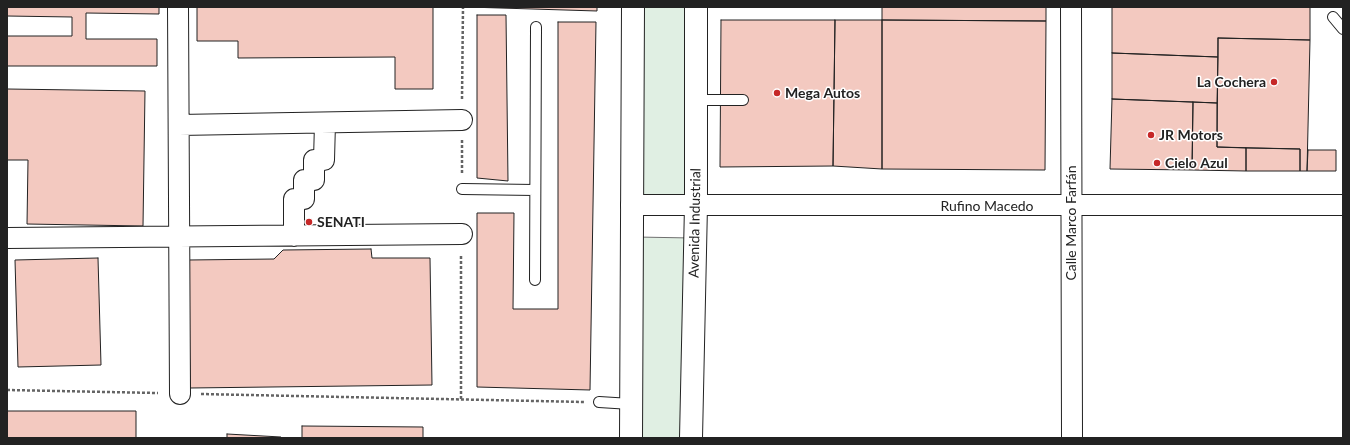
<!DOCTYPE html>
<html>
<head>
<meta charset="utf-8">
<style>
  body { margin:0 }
  #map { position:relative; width:1350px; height:445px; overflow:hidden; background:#fff; font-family:Lato,sans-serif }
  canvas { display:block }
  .frame { position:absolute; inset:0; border:8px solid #222; pointer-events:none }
</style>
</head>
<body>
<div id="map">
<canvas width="1350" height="445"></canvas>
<div class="frame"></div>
</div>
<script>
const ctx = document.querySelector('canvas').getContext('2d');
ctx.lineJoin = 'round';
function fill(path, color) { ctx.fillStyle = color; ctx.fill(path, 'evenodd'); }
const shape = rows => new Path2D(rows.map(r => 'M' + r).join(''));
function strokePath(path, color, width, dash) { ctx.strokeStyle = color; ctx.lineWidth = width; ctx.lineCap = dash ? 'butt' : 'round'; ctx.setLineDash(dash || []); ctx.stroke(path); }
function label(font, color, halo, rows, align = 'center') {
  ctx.font = font + ' Lato,sans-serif'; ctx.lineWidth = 3; ctx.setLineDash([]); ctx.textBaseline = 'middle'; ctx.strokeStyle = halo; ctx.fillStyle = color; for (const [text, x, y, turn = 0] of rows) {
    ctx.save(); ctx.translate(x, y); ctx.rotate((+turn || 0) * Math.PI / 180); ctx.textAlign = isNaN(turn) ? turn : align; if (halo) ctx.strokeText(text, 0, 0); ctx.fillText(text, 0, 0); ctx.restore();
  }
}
const green = shape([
  [635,7,693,7,693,201,635,200,635,7],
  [636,237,692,238,689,438,636,438,636,237]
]);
fill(green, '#e0efe3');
strokePath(green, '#6f6f6f', 1);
const building = shape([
  [7,7,159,7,159,14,86,13,86,39,157,39,157,66,7,66,7,36,72,36,72,17,7,16,7,7],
  [197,7,433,7,433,89,395,89,395,57,238,58,238,41,197,41,197,7],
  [468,7,597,7,597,11,468,7],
  [882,7,1046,7,1046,21,882,20,882,7],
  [1112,7,1310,7,1310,40,1218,38,1218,57,1112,53,1112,7],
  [477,15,506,15,508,181,477,178,477,15],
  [721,20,835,20,833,166,720,167,721,20],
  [835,20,882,20,882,169,833,166,835,20],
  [882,20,1046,21,1045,170,882,169,882,20],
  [558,22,596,22,590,390,477,387,477,213,514,213,513,309,558,309,558,22],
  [1218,38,1310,40,1307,171,1300,171,1300,149,1217,147,1218,38],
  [1112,53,1218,57,1217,103,1112,99,1112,53],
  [7,89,145,91,143,226,27,224,28,160,7,160,7,89],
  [1112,99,1193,102,1192,170,1110,169,1112,99],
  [1193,102,1217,103,1217,147,1246,148,1246,171,1192,170,1193,102],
  [1246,148,1300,149,1300,171,1246,171,1246,148],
  [1308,150,1336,150,1336,171,1307,171,1308,150],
  [371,249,372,258,430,258,432,385,190,388,188,260,274,259,283,250,371,249],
  [98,258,101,365,18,367,15,260,98,258],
  [7,411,136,411,136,438,7,438,7,411],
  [302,426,423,427,423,438,302,438,302,426],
  [227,434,281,437,281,438,227,438,227,434]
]);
fill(building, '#f3c9c0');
strokePath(building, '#222', 1);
const lane = shape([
  [1333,17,1343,29],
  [696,100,743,100],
  [462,189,535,190],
  [535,280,536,27],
  [599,402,631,404]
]);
const street = shape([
  [178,7,180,394],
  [1071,7,1072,438],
  [179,125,462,120],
  [631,205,1343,205],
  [294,236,294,199,304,199,304,180,314,180,314,160,324,160,325,123],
  [7,238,462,234]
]);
const secondary = shape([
  [631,438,633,7],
  [691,438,696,205,696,7]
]);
strokePath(lane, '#222', 12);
strokePath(street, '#222', 22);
strokePath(secondary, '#222', 24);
strokePath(shape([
  [462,99,463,7],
  [462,173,462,140],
  [7,390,158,393],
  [201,394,584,402],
  [461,399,461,254]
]), '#646464', 2.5, [3, 2]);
strokePath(lane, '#fff', 10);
strokePath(street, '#fff', 20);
strokePath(secondary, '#fff', 22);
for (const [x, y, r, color] of [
  [1274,82,4,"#c62828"],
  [777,93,4,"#c62828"],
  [1151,135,4,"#c62828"],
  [1157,163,4,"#c62828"],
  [309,222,4,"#c62828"]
]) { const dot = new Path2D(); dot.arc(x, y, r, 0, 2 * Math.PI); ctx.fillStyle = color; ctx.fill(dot); strokePath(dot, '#fff', 1.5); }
label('bold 14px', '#222', '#fff', [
  ["La Cochera",1266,82,"right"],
  ["Mega Autos",785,93],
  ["JR Motors",1159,135],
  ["Cielo Azul",1165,163],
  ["SENATI",317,222]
], 'left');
label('14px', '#222', '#fff', [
  ["Rufino Macedo",987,206],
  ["Avenida Industrial",695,223,-89],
  ["Calle Marco Farfán",1071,223,-90]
]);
</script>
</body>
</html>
